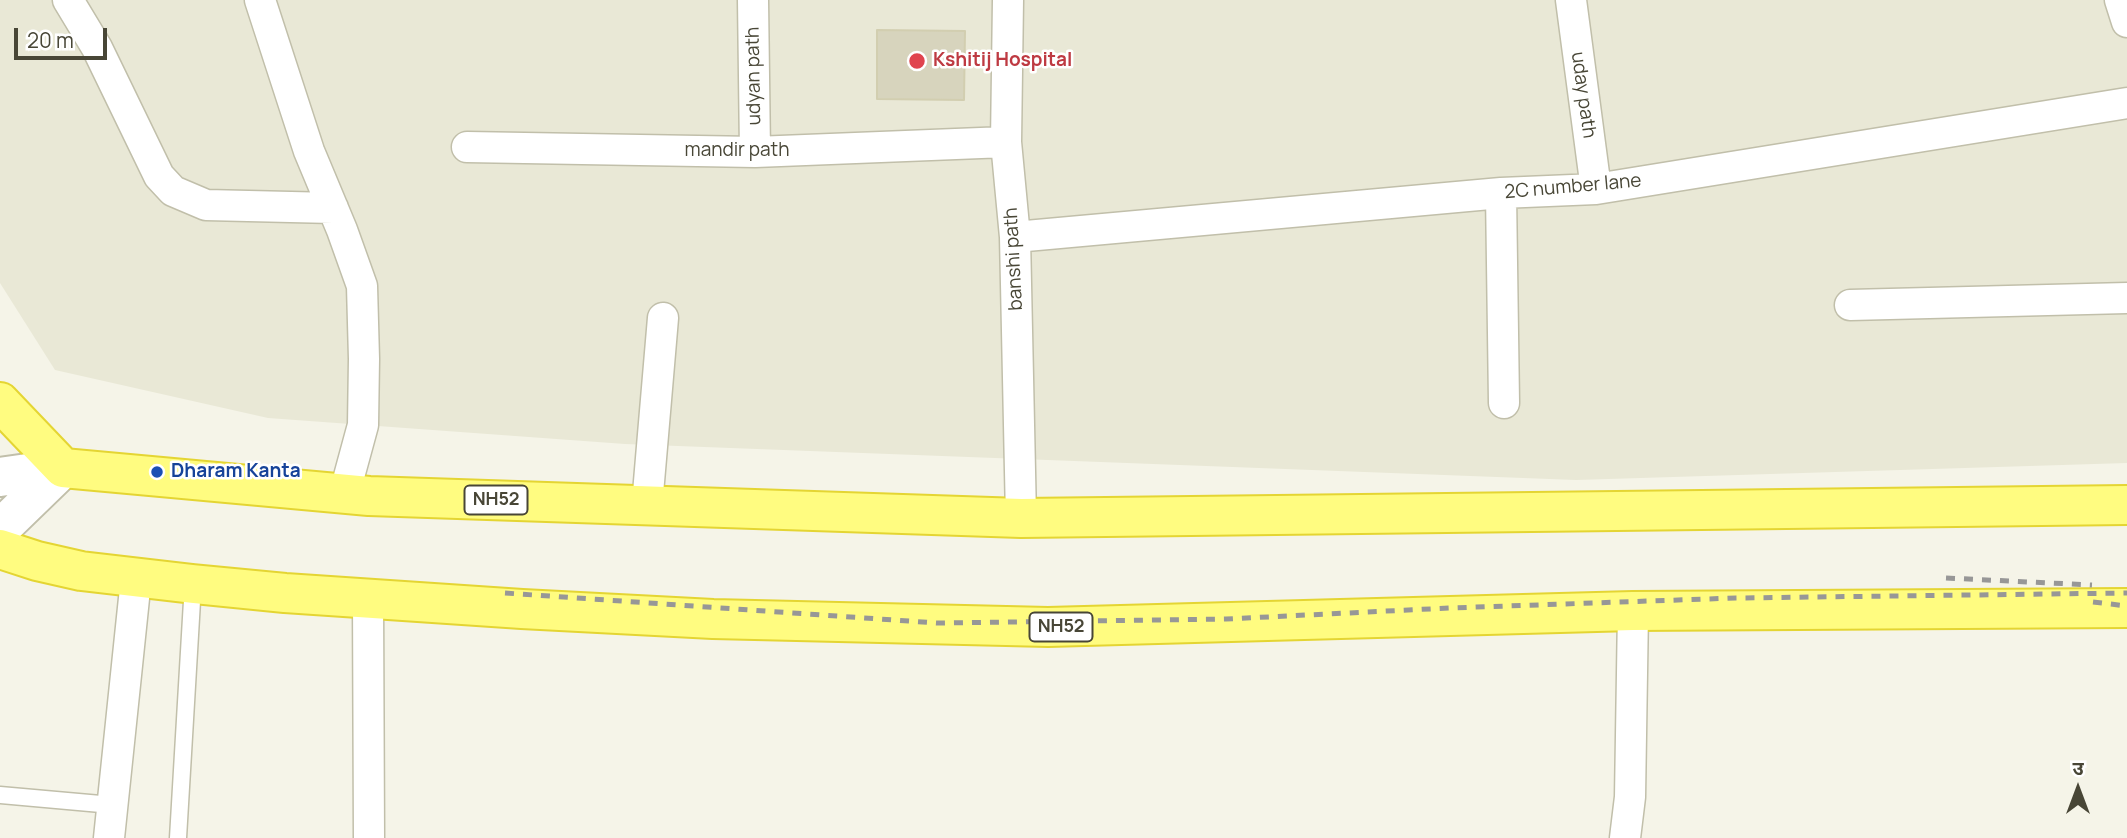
<!DOCTYPE html>
<html>
<head>
<meta charset="utf-8">
<style>
  body { margin:0 }
  #map { position:relative; width:2127px; height:838px; overflow:hidden; background:#f5f4e8; font-family:Manrope,"Noto Sans Devanagari",sans-serif }
  canvas { display:block }
  .north { position:absolute; left:2043px; top:754px; width:70px; height:70px; -webkit-text-stroke:5px #fff; paint-order:stroke; rotate:0deg; font-size:19px; font-weight:700; line-height:28px; text-align:center; color:#484636 }
  .north::after { content:''; display:block; margin:auto; width:24px; height:32px; background:#484636; clip-path:polygon(50% 0,100% 100%,50% 72%,0 100%) }
  .scale { position:absolute; left:14px; top:28px; width:93px; height:32px; box-sizing:border-box; border:4px solid #484636; border-top:0; padding-left:9px; font-size:21px; line-height:24px; white-space:nowrap; color:#484636; -webkit-text-stroke:5px #fff; paint-order:stroke }
</style>
</head>
<body>
<div id="map">
<canvas width="2127" height="838"></canvas>
<div class="north">उ</div>
<div class="scale">20 m</div>
</div>
<script>
const ctx = document.querySelector('canvas').getContext('2d');
ctx.lineJoin = 'round';
function fill(path, color) { ctx.fillStyle = color; ctx.fill(path, 'evenodd'); }
const shape = rows => new Path2D(rows.map(r => 'M' + r).join(''));
function strokePath(path, color, width, dash) { ctx.strokeStyle = color; ctx.lineWidth = width; ctx.lineCap = dash ? 'butt' : 'round'; ctx.setLineDash(dash || []); ctx.stroke(path); }
function label(font, color, halo, rows, align = 'center') {
  ctx.font = font + ' Manrope,sans-serif'; ctx.lineWidth = 5; ctx.setLineDash([]); ctx.textBaseline = 'middle'; ctx.strokeStyle = halo; ctx.fillStyle = color; for (const [text, x, y, turn = 0] of rows) {
    ctx.save(); ctx.translate(x, y); ctx.rotate((+turn || 0) * Math.PI / 180); ctx.textAlign = isNaN(turn) ? turn : align; if (halo) ctx.strokeText(text, 0, 0); ctx.fillText(text, 0, 0); ctx.restore();
  }
}
fill(shape([
  [0,0,2127,0,2127,463,1576,480,625,444,268,418,55,370,0,283]
]), '#e9e8d6');
const building = shape([
  [877,30,965,31,964,100,877,99,877,30]
]);
fill(building, '#d7d4bd');
strokePath(building, '#d2ceb0', 2);
const service = shape([
  [0,795,112,805],
  [178,838,193,584]
]);
const minor = shape([
  [68,0,97,48,159,176,173,191,206,205,333,208],
  [260,0,309,151,342,230,362,286,364,359,363,425,344,495],
  [753,0,755,152],
  [1008,0,1006,142,1015,237,1021,518],
  [1571,0,1596,189],
  [2120,0,2127,22],
  [467,147,755,152,1006,142],
  [1501,193,1504,403],
  [1015,237,1501,193,1596,189,2127,103],
  [1850,305,2127,298],
  [647,505,663,318],
  [368,599,369,838],
  [109,838,136,579],
  [1625,838,1630,797,1633,611]
]);
const tertiary = shape([
  [0,477,63,468],
  [0,529,63,468]
]);
const trunk = shape([
  [0,402,63,468,369,496,1021,518,2127,505],
  [0,549,37,561,81,571,193,584,285,593,522,609,713,619,1048,627,1633,611,2127,608]
]);
strokePath(service, '#c1bfaa', 19);
strokePath(minor, '#c1bfaa', 33);
strokePath(tertiary, '#c1bfaa', 42);
strokePath(trunk, '#e4d533', 42);
strokePath(service, '#fff', 16);
strokePath(minor, '#fff', 30);
strokePath(tertiary, '#fff', 38);
strokePath(trunk, '#fffc80', 38);
strokePath(shape([
  [1946,578,2092,585],
  [505,593,937,623,1226,619,1449,608,1736,598,2127,593],
  [2093,602,2127,606]
]), '#979797', 5, [9, 9]);
for (const [x, y, r, color] of [
  [917,61,9,"#e0444e"],
  [157,472,7,"#1a4fb4"]
]) { const dot = new Path2D(); dot.arc(x, y, r, 0, 2 * Math.PI); ctx.fillStyle = color; ctx.fill(dot); strokePath(dot, '#fff', 2.5); }
for (const [x, y, w] of [
  [496,500,63],
  [1061,627,63]
]) { const box = new Path2D(); box.roundRect(x - w / 2, y - 14.5, w, 29, 5); ctx.fillStyle = '#fff'; ctx.fill(box); strokePath(box, '#484636', 2); }
label('bold 18px', '#484636', null, [
  ["NH52",496,500],
  ["NH52",1061,627]
]);
label('bold 19px', '#be3a42', '#fff', [
  ["Kshitij Hospital",933,61]
], 'left');
label('19px', '#484636', '#fff', [
  ["udyan path",754,76,-91],
  ["uday path",1583,95,82],
  ["mandir path",737,151],
  ["2C number lane",1573,187,-5],
  ["banshi path",1014,259,-93]
]);
label('bold 19px', '#164399', '#fff', [
  ["Dharam Kanta",171,472]
], 'left');
</script>
</body>
</html>
